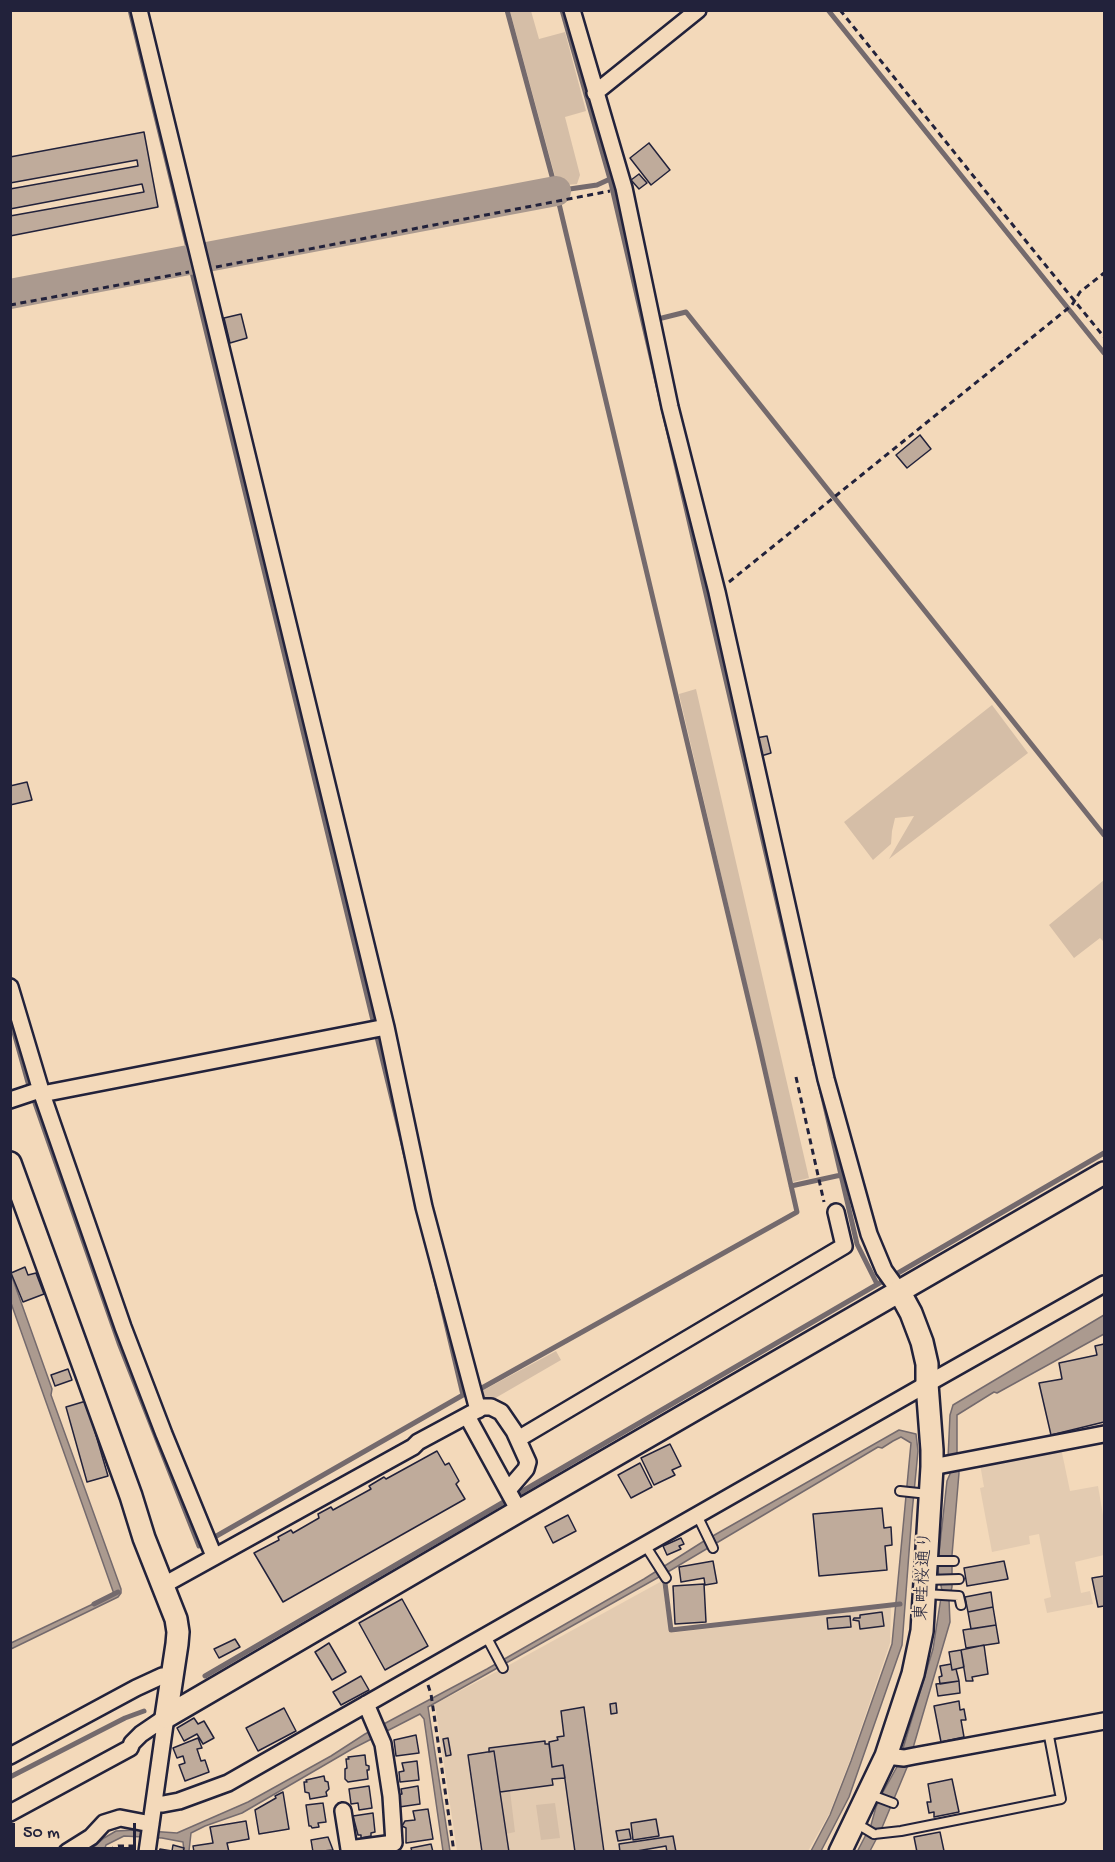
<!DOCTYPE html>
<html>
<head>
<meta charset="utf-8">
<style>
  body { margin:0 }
  #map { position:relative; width:1115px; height:1862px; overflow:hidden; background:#f3d9ba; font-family:"Gochi Hand",sans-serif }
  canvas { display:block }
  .frame { position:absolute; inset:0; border:12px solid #22223b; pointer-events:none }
  .scale { position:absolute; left:12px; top:1823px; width:124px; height:27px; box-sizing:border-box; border:3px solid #22223b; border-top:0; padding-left:8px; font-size:18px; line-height:21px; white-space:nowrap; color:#22223b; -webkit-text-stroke:4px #f3d9ba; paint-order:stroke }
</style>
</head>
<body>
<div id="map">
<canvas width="1115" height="1862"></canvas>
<div class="frame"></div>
<div class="scale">50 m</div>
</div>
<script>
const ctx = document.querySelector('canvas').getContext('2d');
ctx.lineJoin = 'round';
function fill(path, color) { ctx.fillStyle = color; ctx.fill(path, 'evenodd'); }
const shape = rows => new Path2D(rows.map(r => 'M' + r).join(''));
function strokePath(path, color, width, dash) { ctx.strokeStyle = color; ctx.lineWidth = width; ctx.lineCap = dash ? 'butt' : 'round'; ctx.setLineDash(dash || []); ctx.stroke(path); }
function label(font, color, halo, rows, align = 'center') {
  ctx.font = font + ' "Gochi Hand","Klee One",sans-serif'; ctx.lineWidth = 4.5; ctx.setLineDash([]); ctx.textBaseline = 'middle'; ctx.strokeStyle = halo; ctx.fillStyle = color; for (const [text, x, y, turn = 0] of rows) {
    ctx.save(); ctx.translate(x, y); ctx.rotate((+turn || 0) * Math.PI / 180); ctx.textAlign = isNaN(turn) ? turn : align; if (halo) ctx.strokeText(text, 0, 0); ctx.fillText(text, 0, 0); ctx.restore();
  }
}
fill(shape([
  [1061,1448,1070,1491,1098,1486,1104,1521,1104,1555,1075,1562,1081,1593,1090,1591,1093,1604,1047,1613,1044,1599,1051,1597,1039,1534,1029,1536,1030,1544,992,1552,980,1488,984,1487,980,1464],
  [662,1581,670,1633,891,1607,890,1643,850,1760,829,1814,808,1851,457,1851,435,1704,509,1665]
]), '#e3cbb1');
fill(shape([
  [510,11,531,11,539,39,565,32,586,111,565,117,580,175,577,184,567,185,556,180],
  [696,689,809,1178,793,1182,679,694],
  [992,705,1028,753,889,859,914,816,895,818,892,831,891,844,873,860,844,822],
  [1104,880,1104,942,1100,938,1074,958,1049,925],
  [556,1351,561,1360,492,1400,482,1399,480,1392],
  [510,1791,515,1832,506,1834,500,1792],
  [555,1803,560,1838,541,1840,536,1805]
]), '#d5bea7');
const water = shape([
  [11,1274,52,1389,51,1395,121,1589,121,1593,118,1597,11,1649,11,1643,114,1594,11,1303,11,1274],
  [1104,1315,1104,1334,997,1393,994,1392,957,1415,957,1458,959,1473,952,1555,952,1587,949,1600,950,1622,908,1765,881,1830,870,1851,857,1852,871,1825,876,1807,883,1792,898,1765,933,1649,942,1591,938,1570,939,1553,947,1481,950,1474,948,1458,950,1415,953,1405,1104,1315],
  [899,1430,916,1434,918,1451,912,1513,902,1645,849,1797,821,1851,811,1851,830,1815,851,1761,892,1644,911,1443,901,1437,893,1441,882,1448,878,1447,666,1573,428,1707,450,1851,443,1851,424,1719,420,1714,352,1749,242,1813,205,1826,191,1833,189,1851,184,1851,183,1842,162,1838,124,1836,106,1845,104,1851,85,1852,95,1846,104,1838,116,1831,135,1830,177,1833,248,1802,331,1756,365,1734,487,1669,644,1579,704,1541,899,1430]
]);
fill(water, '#ab9a8f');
strokePath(water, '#746a6d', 1.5);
strokePath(shape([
  [130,10,191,260],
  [562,10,610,179,815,1065],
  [828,10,1104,353],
  [556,191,597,185,610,179],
  [189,260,406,1157],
  [658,319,686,312,1104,835],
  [10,1018,29,1086,119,1343,199,1546,203,1543],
  [819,1080,857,1244,877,1284],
  [791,1186,841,1175],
  [433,1268,463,1395],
  [898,1273,1104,1153],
  [213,1538,463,1395,480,1389,797,1212,758,1040,556,191,507,10],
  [663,1577,665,1583,671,1630,900,1604],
  [94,1604,118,1592],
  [205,1676,883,1281],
  [10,1777,125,1718,144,1711]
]), '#746a6d', 5);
strokePath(shape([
  [207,257,556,191],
  [10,294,194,259]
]), '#ab9a8f', 30);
const building = shape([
  [144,132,158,207,10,236,10,216,144,192,142,184,10,209,10,189,138,166,137,160,10,183,10,157,144,132],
  [649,143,670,170,651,185,630,158,649,143],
  [639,174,647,183,639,189,631,180,639,174],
  [241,314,247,338,230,343,224,318,241,314],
  [920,435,931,449,907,468,896,455,920,435],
  [767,736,771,753,761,756,756,738,767,736],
  [27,782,32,800,10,805,10,786,27,782],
  [25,1267,28,1275,36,1273,44,1294,23,1302,11,1273,25,1267],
  [1104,1344,1104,1422,1051,1435,1039,1383,1062,1379,1059,1363,1097,1355,1095,1346,1104,1344],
  [68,1369,72,1380,55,1386,51,1375,68,1369],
  [86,1401,108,1476,87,1482,66,1407,86,1401],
  [670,1444,681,1466,672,1470,675,1475,654,1485,641,1458,670,1444],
  [437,1451,445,1465,449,1463,459,1481,456,1484,465,1499,283,1602,254,1553,279,1540,278,1537,291,1530,293,1533,319,1518,318,1514,331,1507,333,1510,371,1489,369,1486,384,1477,386,1479,437,1451],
  [640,1463,652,1487,631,1498,618,1475,640,1463],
  [882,1508,884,1528,891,1527,892,1545,885,1546,887,1570,819,1576,813,1514,882,1508],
  [568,1515,576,1531,553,1543,545,1527,568,1515],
  [681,1538,684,1544,679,1546,681,1549,667,1555,663,1546,681,1538],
  [713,1561,717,1583,705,1585,704,1578,681,1582,679,1567,713,1561],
  [1004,1561,1008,1579,967,1586,964,1568,1004,1561],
  [1104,1576,1104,1606,1098,1607,1092,1578,1104,1576],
  [704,1584,706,1622,675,1624,673,1586,704,1584],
  [991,1592,993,1607,968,1612,965,1597,991,1592],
  [402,1599,428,1646,385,1670,359,1623,402,1599],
  [993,1607,996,1625,971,1629,968,1612,993,1607],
  [882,1612,884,1626,860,1629,859,1621,853,1620,854,1618,860,1618,860,1615,882,1612],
  [850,1616,851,1627,828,1629,827,1618,850,1616],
  [996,1625,999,1643,966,1648,963,1630,996,1625],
  [235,1639,240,1647,219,1658,214,1649,235,1639],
  [329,1643,346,1672,332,1680,315,1652,329,1643],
  [984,1645,988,1674,972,1677,973,1681,966,1681,961,1650,984,1645],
  [961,1650,964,1667,952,1670,949,1652,961,1650],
  [951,1664,952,1670,956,1669,959,1681,940,1684,939,1677,942,1676,940,1666,951,1664],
  [361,1676,369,1690,341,1705,333,1692,361,1676],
  [959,1681,960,1693,938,1696,936,1684,959,1681],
  [959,1701,960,1710,964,1709,966,1720,961,1720,964,1737,941,1742,934,1706,959,1701],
  [616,1703,617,1713,611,1714,610,1704,616,1703],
  [584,1707,604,1852,575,1852,563,1765,552,1767,549,1742,558,1740,557,1737,564,1736,561,1711,584,1707],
  [284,1708,296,1731,258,1751,246,1728,284,1708],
  [194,1718,198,1724,204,1721,214,1738,203,1744,197,1734,184,1741,177,1728,194,1718],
  [416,1735,419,1753,396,1756,394,1740,416,1735],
  [198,1738,202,1748,197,1749,201,1761,205,1760,209,1772,185,1781,179,1765,185,1763,183,1756,177,1758,173,1748,198,1738],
  [448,1738,451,1755,446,1756,443,1739,448,1738],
  [545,1741,545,1744,549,1744,552,1767,563,1765,565,1778,552,1779,553,1785,500,1792,494,1751,489,1752,489,1748,545,1741],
  [494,1751,500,1792,509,1852,482,1852,468,1755,494,1751],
  [365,1755,366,1765,369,1766,369,1770,367,1770,368,1779,348,1782,345,1779,345,1769,347,1768,346,1759,349,1759,348,1757,365,1755],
  [417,1761,419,1780,400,1782,399,1772,404,1771,402,1763,417,1761],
  [324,1776,325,1781,328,1782,329,1789,326,1792,327,1796,310,1799,309,1793,305,1792,304,1782,307,1782,306,1780,324,1776],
  [952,1779,959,1812,934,1817,934,1812,929,1813,927,1802,931,1802,928,1784,952,1779],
  [369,1786,372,1808,359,1810,358,1803,351,1804,349,1789,369,1786],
  [418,1786,420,1804,399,1807,398,1795,402,1794,401,1789,418,1786],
  [283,1792,289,1829,259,1834,255,1810,276,1798,275,1796,283,1792],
  [323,1803,326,1822,318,1823,319,1827,312,1828,311,1826,309,1826,306,1805,323,1803],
  [428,1809,433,1839,406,1843,406,1828,402,1826,405,1821,415,1820,413,1811,428,1809],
  [373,1813,375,1832,371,1833,371,1836,361,1838,361,1835,358,1835,353,1816,373,1813],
  [656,1819,659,1836,633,1840,631,1823,656,1819],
  [246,1821,249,1839,227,1843,229,1852,194,1852,193,1846,213,1843,210,1827,246,1821],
  [629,1829,631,1839,618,1841,616,1831,629,1829],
  [940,1832,944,1851,917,1852,914,1837,940,1832],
  [673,1836,676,1852,667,1852,666,1846,631,1852,620,1852,619,1844,673,1836],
  [328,1837,333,1850,313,1852,311,1840,328,1837],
  [431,1844,433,1852,412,1852,411,1848,431,1844],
  [173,1845,184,1848,183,1852,159,1852,160,1849,172,1851,173,1845]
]);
fill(building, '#bfab9b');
strokePath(building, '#22223b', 1.5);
const lane = shape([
  [900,1491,928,1494],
  [697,1515,713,1548],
  [645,1545,666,1578],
  [927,1561,954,1561],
  [926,1580,959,1579],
  [925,1594,959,1596,961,1605],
  [486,1636,503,1668],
  [869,1794,893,1803],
  [874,1834,901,1831,1061,1799,1048,1731]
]);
const street = shape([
  [139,10,386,1027,424,1207,478,1410],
  [572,10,624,188,670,407,717,592,826,1079,869,1234,884,1270,899,1291],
  [595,93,698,10],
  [10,987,42,1094,123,1327,164,1434,214,1556],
  [42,1094,386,1027],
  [10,1100,40,1090],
  [467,1416,519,1511],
  [518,1439,844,1246,836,1212],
  [932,1467,1104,1434],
  [162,1586,413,1447,418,1442,483,1407,491,1407,501,1412,514,1431,528,1462,526,1469,508,1490],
  [10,1756,136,1688,162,1676,173,1678],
  [886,1756,904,1758,914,1756,1104,1721],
  [155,1803,163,1804,179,1801,228,1783,927,1384,1104,1284],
  [343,1811,349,1849,394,1843,391,1796,383,1744,366,1704],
  [10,1813,130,1748,132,1743,141,1734,166,1717],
  [67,1852,91,1837,104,1823,120,1818,151,1824],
  [147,1852,166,1717]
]);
const secondary = shape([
  [10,1163,131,1496,144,1538,176,1619,178,1632,177,1644,166,1717],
  [166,1717,519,1511,1104,1173],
  [840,1852,886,1756,913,1674,922,1631,932,1467,932,1450,927,1384,927,1364,922,1342,911,1313,899,1291]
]);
strokePath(lane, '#22223b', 12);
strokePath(street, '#22223b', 20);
strokePath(secondary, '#22223b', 26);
strokePath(shape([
  [840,10,999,208,1104,337],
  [216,267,610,191],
  [10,305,189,272],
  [729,582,1066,310,1072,305,1080,292,1104,273],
  [796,1077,824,1202],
  [428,1685,431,1694,454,1852],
  [110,1852,114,1847,118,1846,134,1846]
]), '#22223b', 3, [6, 4.5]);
strokePath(lane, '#f3d9ba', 8);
strokePath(street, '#f3d9ba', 15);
strokePath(secondary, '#f3d9ba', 21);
const laneBridge = shape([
  [864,1828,874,1834]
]);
strokePath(laneBridge, '#22223b', 12, []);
strokePath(laneBridge, '#f3d9ba', 8);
label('18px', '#22223b', '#f3d9ba', [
  ["東畦桜通り",925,1576,-87]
]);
</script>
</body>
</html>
